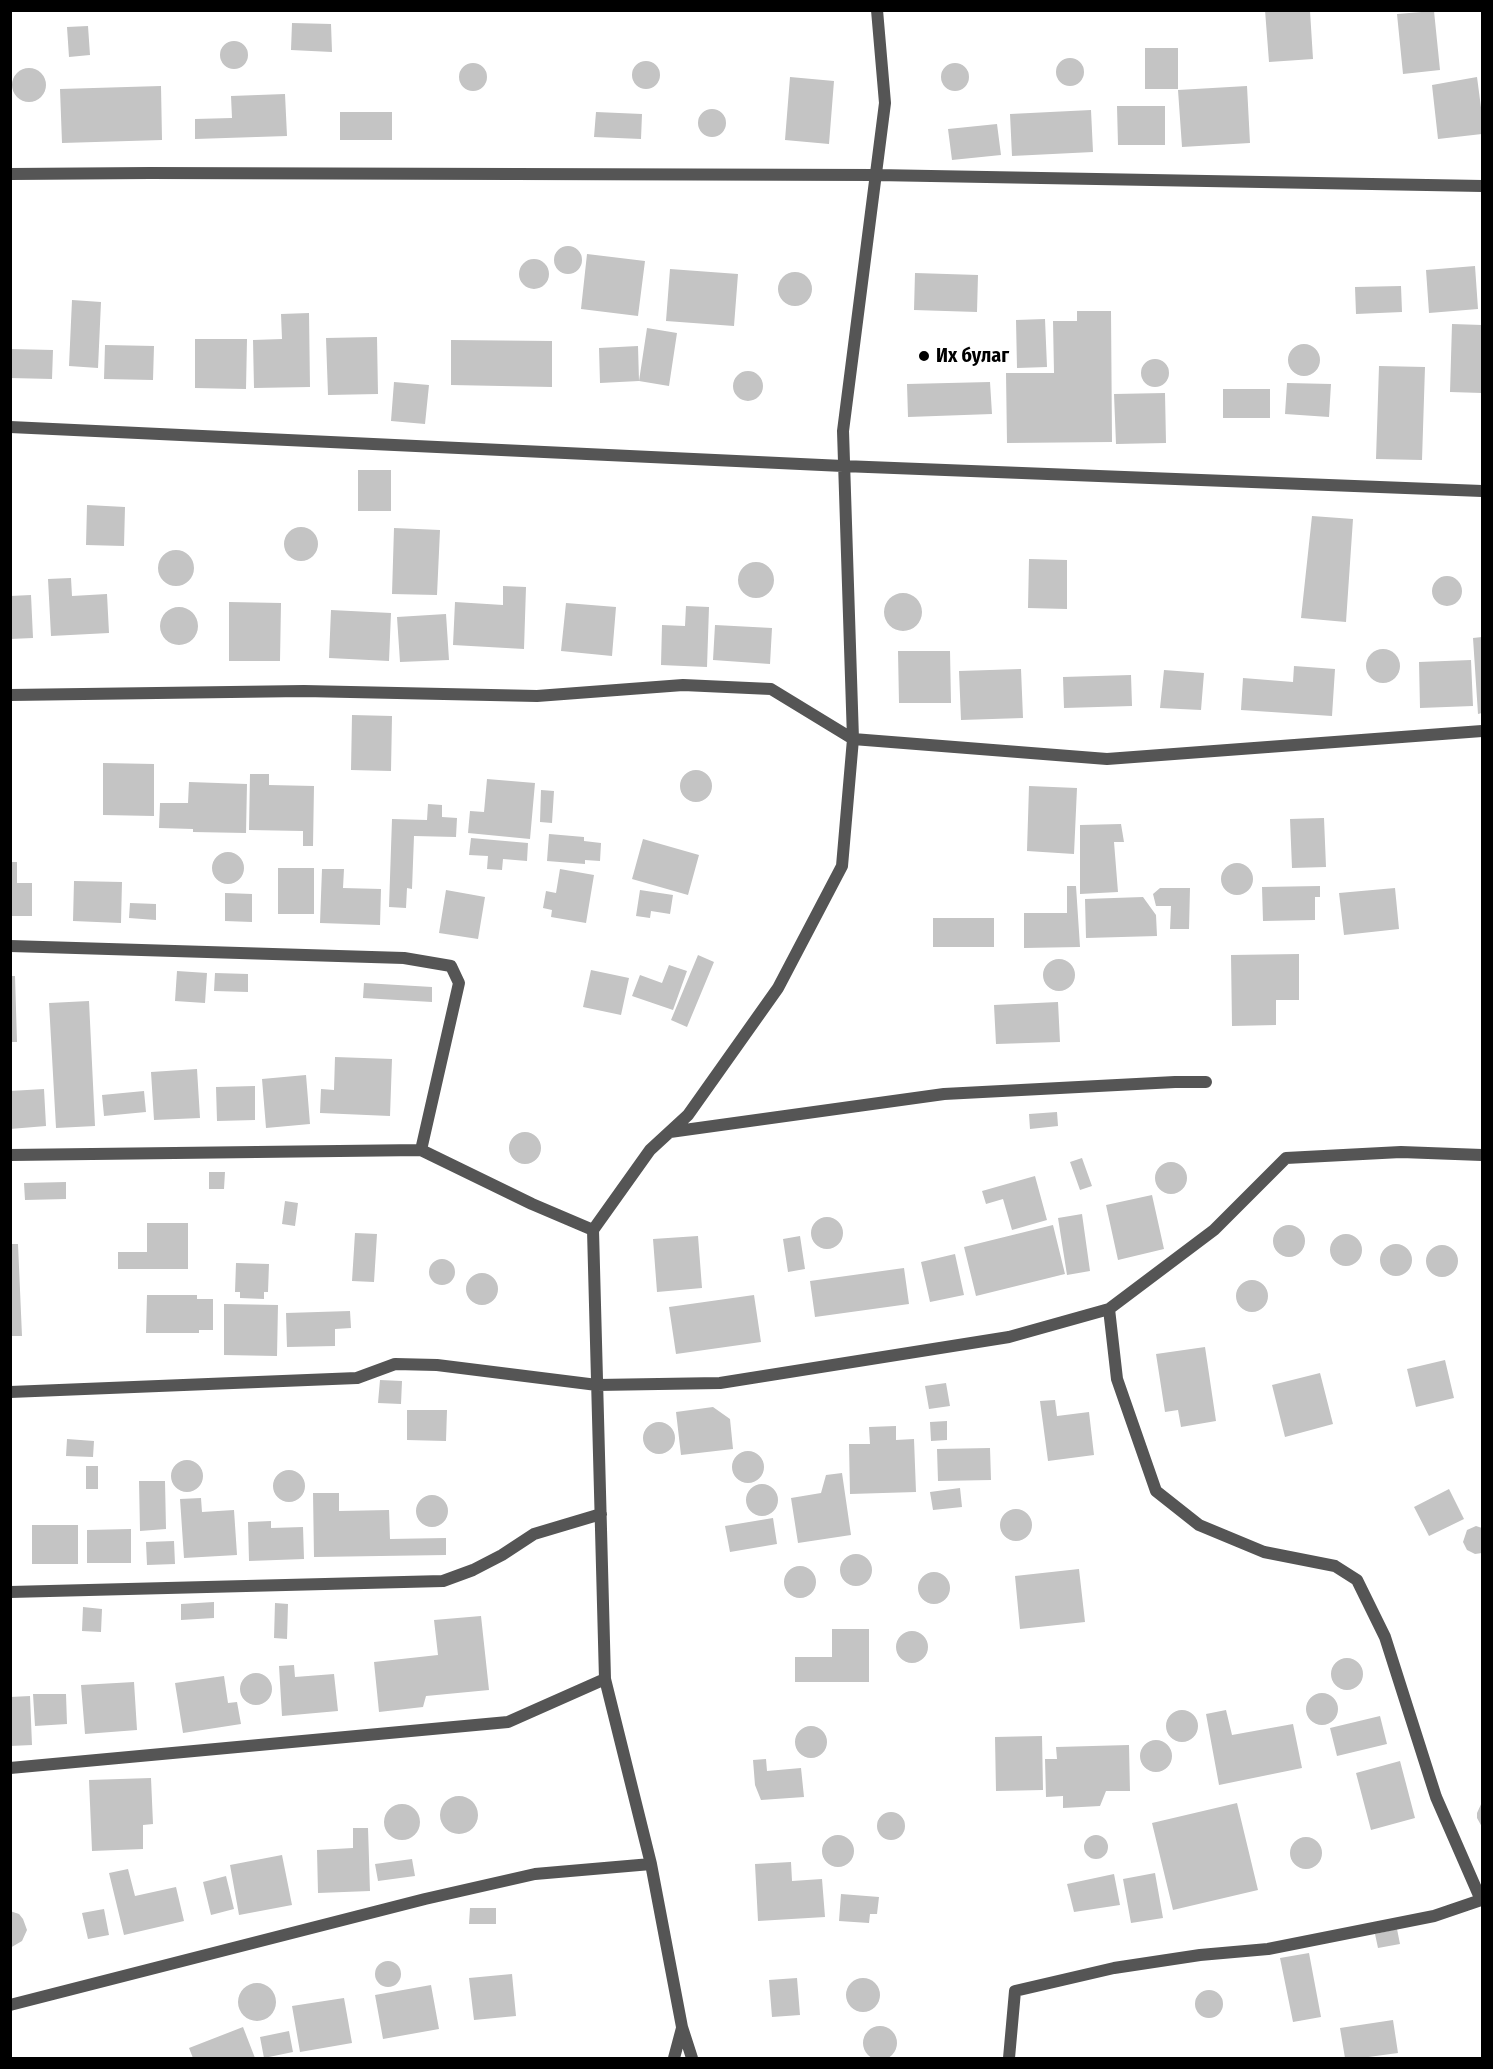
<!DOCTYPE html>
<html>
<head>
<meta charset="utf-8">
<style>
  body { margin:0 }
  #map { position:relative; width:1493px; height:2069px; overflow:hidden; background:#fff; font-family:"Fira Sans Condensed",sans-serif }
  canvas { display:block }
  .frame { position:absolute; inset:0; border:12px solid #000; pointer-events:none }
</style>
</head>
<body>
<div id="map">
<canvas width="1493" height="2069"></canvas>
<div class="frame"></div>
</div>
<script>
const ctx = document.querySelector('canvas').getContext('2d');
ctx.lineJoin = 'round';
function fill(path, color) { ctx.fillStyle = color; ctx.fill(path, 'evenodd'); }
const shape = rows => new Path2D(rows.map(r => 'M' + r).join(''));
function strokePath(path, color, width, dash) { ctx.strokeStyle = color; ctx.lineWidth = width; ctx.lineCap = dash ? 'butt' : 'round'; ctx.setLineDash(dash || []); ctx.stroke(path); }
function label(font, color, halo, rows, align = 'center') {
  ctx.font = font + ' "Fira Sans Condensed",sans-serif'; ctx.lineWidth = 5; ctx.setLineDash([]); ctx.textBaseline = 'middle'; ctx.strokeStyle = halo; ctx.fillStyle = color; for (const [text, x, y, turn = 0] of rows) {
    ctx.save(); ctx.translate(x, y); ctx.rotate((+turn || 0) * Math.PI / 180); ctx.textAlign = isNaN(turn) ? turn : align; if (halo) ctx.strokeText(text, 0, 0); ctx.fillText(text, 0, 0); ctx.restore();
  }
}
fill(shape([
  [1265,10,1310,11,1313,59,1269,62],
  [1434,11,1440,70,1403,74,1397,14],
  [292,23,331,24,332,52,291,50],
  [88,26,90,55,69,57,67,27],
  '220 55a14 14 0 1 1 28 0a14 14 0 1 1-28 0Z',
  [1145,48,1178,48,1178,89,1145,89],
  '1056 72a14 14 0 1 1 28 0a14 14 0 1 1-28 0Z',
  '632 75a14 14 0 1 1 28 0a14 14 0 1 1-28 0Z',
  '941 77a14 14 0 1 1 28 0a14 14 0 1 1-28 0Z',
  '459 77a14 14 0 1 1 28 0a14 14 0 1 1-28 0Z',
  '12 85a17 17 0 1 1 34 0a17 17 0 1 1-34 0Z',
  [790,77,834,81,829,144,785,140],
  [1477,77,1482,115,1482,134,1438,139,1432,85],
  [161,86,162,140,62,143,60,89],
  [1247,86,1250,143,1182,147,1178,90],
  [285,94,287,136,195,139,195,119,232,118,231,96],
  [1117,106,1165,106,1165,145,1118,145],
  '698 123a14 14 0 1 1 28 0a14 14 0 1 1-28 0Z',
  [1091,110,1093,152,1012,156,1010,114],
  [340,112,392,112,392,140,340,140],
  [596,112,642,114,641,139,594,137],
  [997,124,1001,155,952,160,948,129],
  '554 260a14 14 0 1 1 28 0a14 14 0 1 1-28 0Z',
  [587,254,645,261,638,316,581,309],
  '519 274a15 15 0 1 1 30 0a15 15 0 1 1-30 0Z',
  [1475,266,1478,309,1429,313,1426,270],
  [670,269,738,274,734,326,666,321],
  '778 289a17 17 0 1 1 34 0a17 17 0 1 1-34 0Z',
  [915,273,978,275,977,312,914,310],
  [1401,286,1402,312,1356,314,1355,287],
  [72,300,101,302,98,368,69,366],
  [1077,311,1111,311,1112,442,1007,443,1006,373,1054,373,1053,321,1077,321],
  [309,313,310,387,254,388,253,340,282,339,281,314],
  [1045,319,1047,367,1017,368,1016,320],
  [1452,324,1482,325,1482,393,1450,392],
  [647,328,677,333,669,386,639,381,600,383,599,348,638,346,639,381],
  [377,337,378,394,328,395,326,338],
  [195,339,247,339,246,389,195,388],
  [451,340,552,341,552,387,451,385],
  '1288 360a16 16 0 1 1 32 0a16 16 0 1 1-32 0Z',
  [105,345,154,346,153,380,104,379],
  [10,349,53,350,52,379,10,378],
  '1141 373a14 14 0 1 1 28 0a14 14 0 1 1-28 0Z',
  [1379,366,1425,367,1422,460,1376,459],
  '733 386a15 15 0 1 1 30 0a15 15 0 1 1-30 0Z',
  [394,382,429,385,425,424,391,421],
  [990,382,992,414,908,417,907,384],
  [1287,383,1331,384,1329,417,1285,414],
  [1223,389,1270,389,1270,418,1223,418],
  [1165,393,1166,443,1116,444,1114,394],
  [358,470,391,470,391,511,358,511],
  [87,505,125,507,124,546,86,545],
  [1312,516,1353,519,1346,622,1301,618],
  '284 544a17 17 0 1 1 34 0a17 17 0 1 1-34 0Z',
  [394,528,440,530,437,595,392,594],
  '158 568a18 18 0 1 1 36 0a18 18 0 1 1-36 0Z',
  [1029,559,1067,560,1067,609,1028,608],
  '738 580a18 18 0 1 1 36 0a18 18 0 1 1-36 0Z',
  '1432 591a15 15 0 1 1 30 0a15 15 0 1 1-30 0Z',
  [71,578,72,596,107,594,109,633,51,636,48,579],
  [503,586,526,587,524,649,453,645,455,602,503,605],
  '884 612a19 19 0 1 1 38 0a19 19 0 1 1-38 0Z',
  [31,595,33,638,10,639,10,596],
  [229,602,281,603,280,661,229,661],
  [566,603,616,607,612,656,561,651],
  [686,606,709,607,707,667,661,665,662,625,685,626],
  '160 626a19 19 0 1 1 38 0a19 19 0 1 1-38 0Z',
  [331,610,391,613,389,661,329,658],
  [446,614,449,660,400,662,397,617],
  [715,625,772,628,770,664,713,660],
  [1482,637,1482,713,1478,714,1473,638],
  '1366 666a17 17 0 1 1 34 0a17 17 0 1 1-34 0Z',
  [898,651,950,651,951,703,899,703],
  [1471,660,1473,706,1420,708,1419,662],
  [1294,666,1335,669,1332,716,1241,710,1243,678,1293,682],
  [1021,669,1023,718,961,720,959,671],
  [1164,670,1204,673,1201,710,1160,708],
  [1131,675,1132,706,1064,708,1063,677],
  [352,715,392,716,391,771,351,770],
  [103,763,154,764,154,816,103,815],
  '680 786a16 16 0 1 1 32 0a16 16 0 1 1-32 0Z',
  [250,774,269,774,269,785,314,786,313,846,303,846,303,831,249,830],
  [487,779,535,783,530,839,468,833,470,811,484,812],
  [189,782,247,784,246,833,193,832,193,829,159,828,160,803,188,803],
  [1029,786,1077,788,1074,854,1027,851],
  [541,790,554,791,552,823,540,822],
  [428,804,442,805,442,817,457,818,456,837,414,836,412,889,407,888,406,908,389,907,392,819,427,820],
  [1324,818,1326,867,1292,868,1290,819],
  [1121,824,1124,842,1114,842,1118,892,1080,894,1080,825],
  [549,834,584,837,584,841,601,843,600,861,585,860,585,864,547,861],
  [471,838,528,843,527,861,503,859,502,870,487,869,488,856,469,855],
  [643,839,699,855,688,895,632,879],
  '212 868a16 16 0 1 1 32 0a16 16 0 1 1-32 0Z',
  [10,862,17,862,17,883,32,883,32,916,10,916],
  '1221 879a16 16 0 1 1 32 0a16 16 0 1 1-32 0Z',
  [278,868,314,868,314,914,278,914],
  [322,869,344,869,343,888,381,889,380,925,320,923],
  [560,869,594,875,586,923,551,917,552,910,543,908,546,891,556,893],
  [74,881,122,882,121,923,73,921],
  [1067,886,1076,886,1080,947,1024,948,1024,913,1067,913],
  [1320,886,1320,897,1315,897,1315,920,1263,921,1262,887],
  [1160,888,1190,888,1189,929,1170,929,1171,906,1156,906,1153,894],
  [1395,888,1399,929,1344,935,1339,893],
  [446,890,485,897,478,939,439,933],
  [640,890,673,895,670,914,651,911,650,918,636,916],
  [225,893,252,894,252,922,225,921],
  [1143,897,1156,915,1157,936,1086,938,1085,899],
  [130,903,156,904,156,920,129,918],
  [933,918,994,918,994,947,933,947],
  [1299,954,1299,1000,1276,1000,1276,1025,1232,1026,1231,955],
  [698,955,714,962,687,1027,671,1020],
  '1043 975a16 16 0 1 1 32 0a16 16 0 1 1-32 0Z',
  [669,965,687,971,673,1010,632,996,640,975,662,983],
  [591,970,629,978,621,1015,583,1007],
  [177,971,207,973,205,1003,175,1001],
  [215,973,248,974,248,992,214,991],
  [10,976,15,976,17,1042,10,1042],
  [364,983,432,987,432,1002,363,998],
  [89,1001,95,1126,56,1128,49,1003],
  [1058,1002,1060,1042,996,1044,994,1005],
  [335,1057,392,1059,390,1116,320,1113,321,1089,334,1090],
  [197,1069,200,1118,154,1120,151,1072],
  [306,1075,310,1124,266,1128,262,1079],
  [255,1086,255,1120,217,1121,216,1087],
  [44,1089,46,1126,10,1129,10,1091],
  [144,1091,146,1112,104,1116,102,1095],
  [1057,1112,1058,1126,1030,1129,1029,1114],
  '509 1148a16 16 0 1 1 32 0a16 16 0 1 1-32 0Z',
  [1082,1158,1092,1186,1080,1190,1070,1162],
  '1155 1178a16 16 0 1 1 32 0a16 16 0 1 1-32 0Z',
  [209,1172,225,1172,224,1189,209,1189],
  [1035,1176,1047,1220,1012,1230,1003,1199,986,1204,982,1191],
  [66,1182,66,1199,25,1200,24,1183],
  [1152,1195,1164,1249,1118,1260,1106,1205],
  [285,1201,298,1203,295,1226,282,1224],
  [1082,1214,1090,1271,1067,1275,1058,1218],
  '811 1233a16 16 0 1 1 32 0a16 16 0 1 1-32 0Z',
  [147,1223,188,1223,188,1269,118,1269,118,1252,147,1252],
  '1273 1241a16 16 0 1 1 32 0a16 16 0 1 1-32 0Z',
  [1053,1225,1065,1274,976,1296,964,1247],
  [355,1233,377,1234,374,1282,352,1281],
  '1330 1250a16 16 0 1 1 32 0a16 16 0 1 1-32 0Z',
  [698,1236,702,1288,657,1292,653,1239],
  [800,1236,805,1269,788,1272,783,1239],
  '1380 1260a16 16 0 1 1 32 0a16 16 0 1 1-32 0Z',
  [10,1244,18,1244,22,1336,10,1336],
  '1426 1261a16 16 0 1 1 32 0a16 16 0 1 1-32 0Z',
  [955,1254,964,1295,930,1302,921,1262],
  '429 1272a13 13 0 1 1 26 0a13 13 0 1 1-26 0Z',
  [236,1263,269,1264,268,1292,264,1292,264,1299,240,1298,240,1292,235,1292],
  [904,1268,909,1304,815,1317,810,1281],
  '466 1289a16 16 0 1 1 32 0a16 16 0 1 1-32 0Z',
  '1236 1296a16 16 0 1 1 32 0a16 16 0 1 1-32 0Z',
  [147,1295,197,1295,197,1299,213,1299,213,1330,199,1330,199,1333,146,1333],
  [754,1295,761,1342,676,1354,669,1307],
  [224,1304,278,1305,277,1356,224,1355],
  [350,1311,351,1328,335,1329,335,1346,287,1347,286,1313],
  [1205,1347,1216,1421,1181,1427,1178,1410,1165,1412,1156,1354],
  [1445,1360,1454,1398,1416,1407,1407,1369],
  [1320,1373,1333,1424,1285,1437,1272,1385],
  [380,1380,402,1381,401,1404,378,1403],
  [946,1383,950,1406,929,1409,925,1386],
  [1055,1400,1057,1416,1089,1412,1094,1455,1048,1461,1040,1401],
  [713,1407,730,1419,733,1449,681,1455,676,1412],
  [407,1410,447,1410,446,1441,407,1440],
  [947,1421,947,1440,931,1441,930,1422],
  '643 1438a16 16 0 1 1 32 0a16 16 0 1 1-32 0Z',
  [896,1426,896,1440,914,1439,916,1492,850,1494,849,1444,870,1444,869,1427],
  [67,1439,94,1441,93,1457,66,1456],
  [990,1448,991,1480,938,1481,937,1449],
  '732 1467a16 16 0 1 1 32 0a16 16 0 1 1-32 0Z',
  '171 1476a16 16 0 1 1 32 0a16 16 0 1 1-32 0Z',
  [86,1466,98,1466,98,1489,86,1489],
  '273 1486a16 16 0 1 1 32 0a16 16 0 1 1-32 0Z',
  [842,1473,851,1535,798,1543,791,1498,821,1493,826,1475],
  [139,1481,165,1481,166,1529,140,1531],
  '746 1500a16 16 0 1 1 32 0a16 16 0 1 1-32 0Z',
  [960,1488,962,1507,933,1510,930,1492],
  [1449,1489,1464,1519,1429,1536,1414,1507],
  [313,1493,339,1493,339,1511,389,1510,390,1539,446,1538,446,1555,314,1557],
  '416 1511a16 16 0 1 1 32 0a16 16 0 1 1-32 0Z',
  [201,1498,202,1512,234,1510,237,1555,184,1558,180,1499],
  '1000 1525a16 16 0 1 1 32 0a16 16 0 1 1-32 0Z',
  [773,1518,777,1544,730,1552,725,1526],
  [271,1521,271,1528,303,1527,304,1559,249,1561,248,1522],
  [32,1525,78,1525,78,1564,32,1564],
  [1476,1526,1482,1528,1482,1553,1475,1554,1467,1550,1463,1542,1467,1530],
  [131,1529,131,1563,87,1563,87,1530],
  [174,1541,175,1564,147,1565,146,1542],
  '840 1570a16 16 0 1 1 32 0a16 16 0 1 1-32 0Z',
  '784 1582a16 16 0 1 1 32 0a16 16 0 1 1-32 0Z',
  [1079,1569,1085,1622,1020,1629,1015,1576],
  '918 1588a16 16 0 1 1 32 0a16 16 0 1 1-32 0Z',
  [214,1602,214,1618,181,1620,181,1604],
  [275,1603,288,1604,287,1639,274,1638],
  [83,1607,102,1609,101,1632,82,1631],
  [481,1616,489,1690,426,1696,423,1707,379,1712,374,1662,438,1655,434,1620],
  [832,1629,869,1629,869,1682,795,1682,795,1657,832,1657],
  '896 1647a16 16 0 1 1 32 0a16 16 0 1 1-32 0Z',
  '1331 1674a16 16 0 1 1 32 0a16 16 0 1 1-32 0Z',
  [294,1665,295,1677,334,1674,338,1711,282,1716,279,1666],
  '240 1689a16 16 0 1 1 32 0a16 16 0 1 1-32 0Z',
  [224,1676,228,1703,237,1702,241,1724,183,1733,175,1683],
  [134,1682,137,1730,85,1734,81,1685],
  '1306 1709a16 16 0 1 1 32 0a16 16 0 1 1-32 0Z',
  [33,1694,66,1694,67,1724,35,1726],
  [30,1696,32,1745,10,1746,10,1697],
  '1166 1726a16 16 0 1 1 32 0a16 16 0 1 1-32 0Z',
  [1226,1710,1232,1735,1293,1724,1302,1768,1219,1785,1206,1714],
  [1380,1716,1387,1744,1337,1756,1330,1728],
  '795 1742a16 16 0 1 1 32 0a16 16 0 1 1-32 0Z',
  [1042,1736,1043,1790,996,1791,995,1737],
  '1140 1756a16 16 0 1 1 32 0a16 16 0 1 1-32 0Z',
  [1129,1745,1130,1791,1106,1791,1100,1806,1063,1808,1063,1796,1046,1797,1045,1759,1057,1759,1056,1747],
  [766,1759,767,1771,801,1768,804,1797,761,1800,755,1785,753,1760],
  [1400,1761,1415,1818,1371,1830,1356,1773],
  [151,1778,153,1824,143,1825,143,1849,92,1851,89,1780],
  '440 1815a19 19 0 1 1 38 0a19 19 0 1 1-38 0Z',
  [1482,1802,1482,1827,1477,1818,1477,1813],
  [1237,1803,1258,1890,1173,1910,1152,1823],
  '384 1822a18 18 0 1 1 36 0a18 18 0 1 1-36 0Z',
  '877 1826a14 14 0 1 1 28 0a14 14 0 1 1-28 0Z',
  [353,1828,368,1828,370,1891,318,1893,317,1850,353,1848],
  '822 1851a16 16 0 1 1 32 0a16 16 0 1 1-32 0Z',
  '1084 1847a12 12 0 1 1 24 0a12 12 0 1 1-24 0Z',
  '1290 1853a16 16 0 1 1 32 0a16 16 0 1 1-32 0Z',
  [282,1855,292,1905,239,1915,230,1865],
  [412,1859,415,1876,378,1881,375,1864],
  [791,1862,792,1881,822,1879,825,1917,758,1921,755,1864],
  [128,1869,135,1896,176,1887,184,1921,124,1935,109,1873],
  [1155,1873,1163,1918,1131,1923,1123,1879],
  [1114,1874,1120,1905,1074,1912,1067,1884],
  [226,1876,234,1909,211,1915,203,1882],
  [841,1894,879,1897,877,1914,870,1914,869,1923,839,1921],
  [470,1908,496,1908,496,1924,469,1924],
  [104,1909,109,1935,88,1939,82,1913],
  [10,1911,19,1914,23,1919,27,1930,22,1941,10,1948],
  [1397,1929,1400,1944,1378,1948,1375,1934],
  [1309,1953,1321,2017,1293,2022,1280,1958],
  '375 1974a13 13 0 1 1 26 0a13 13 0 1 1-26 0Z',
  [512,1974,516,2016,474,2020,469,1978],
  [797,1978,800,2015,772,2017,769,1980],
  '846 1995a17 17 0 1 1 34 0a17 17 0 1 1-34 0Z',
  '238 2002a19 19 0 1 1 38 0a19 19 0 1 1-38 0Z',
  [431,1985,439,2029,383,2039,375,1995],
  '1195 2004a14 14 0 1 1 28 0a14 14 0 1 1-28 0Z',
  [344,1998,352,2043,300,2052,292,2006],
  [1393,2020,1398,2053,1361,2058,1345,2058,1340,2028],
  '863 2043a17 17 0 1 1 34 0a17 17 0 1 1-34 0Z',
  [243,2027,255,2058,193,2058,189,2048],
  [289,2031,293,2052,264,2058,260,2037]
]), '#c4c4c4');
strokePath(shape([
  [10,174,150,173,876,175,1482,186],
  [10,427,843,466,1482,491],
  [10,695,304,691,537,696,683,685,771,689,853,739,1107,759,1482,731],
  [10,946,404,958,451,966,459,983,421,1150],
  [670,1132,944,1094,1175,1082,1206,1082],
  [10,1155,421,1150,532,1204,593,1230],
  [1109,1309,1117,1379,1156,1491,1199,1525,1264,1552,1335,1566,1357,1580,1385,1637,1436,1797,1481,1900,1482,1899],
  [10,1392,357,1378,395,1364,437,1365,597,1385,720,1383,1009,1337,1109,1309,1214,1230,1286,1158,1401,1152,1482,1155],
  [10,1592,443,1581,473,1570,502,1555,534,1534,601,1514],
  [10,1768,508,1722,605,1679],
  [10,2005,425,1899,535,1874,651,1864],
  [674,2058,682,2028],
  [692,2058,682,2027,651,1864,605,1679,593,1230,650,1150,688,1115,778,988,842,866,853,739,843,431,885,103,877,10],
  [1009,2058,1015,1991,1114,1968,1200,1955,1268,1949,1434,1916,1481,1900]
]), '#555', 12);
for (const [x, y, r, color] of [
  [924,356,6,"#000"]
]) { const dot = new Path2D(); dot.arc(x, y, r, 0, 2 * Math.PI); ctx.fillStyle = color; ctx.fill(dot); strokePath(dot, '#fff', 2); }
label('bold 20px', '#000', '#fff', [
  ["Их булаг",936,356]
], 'left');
</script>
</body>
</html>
